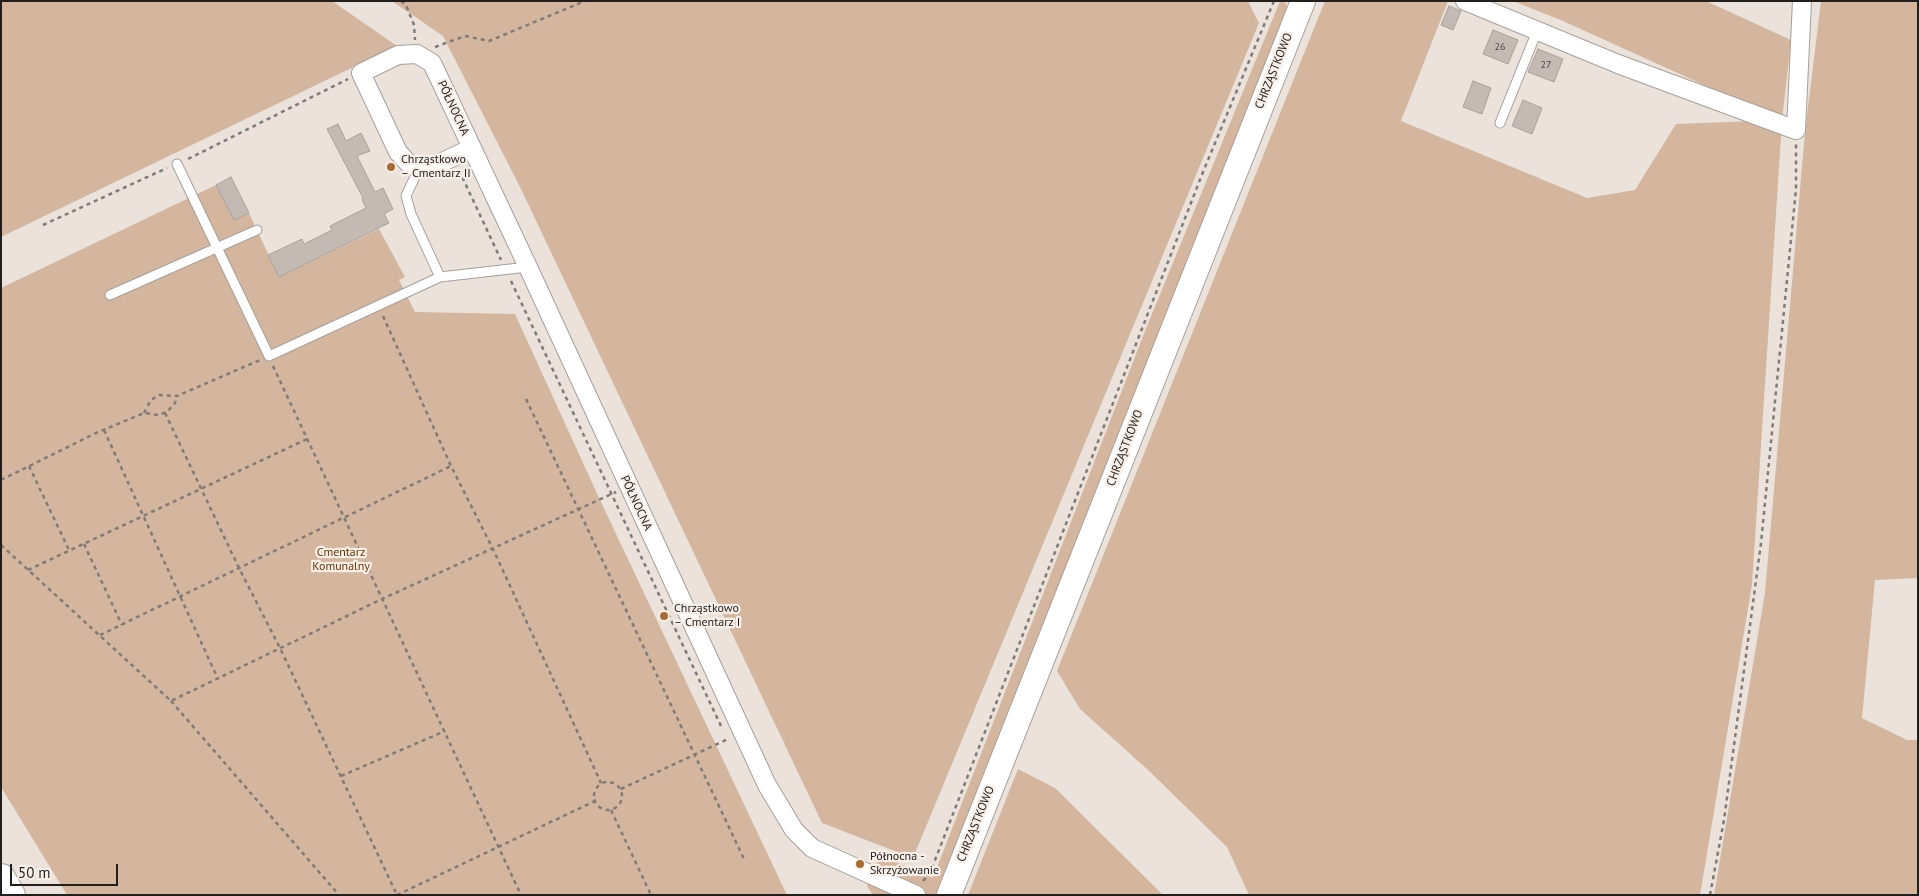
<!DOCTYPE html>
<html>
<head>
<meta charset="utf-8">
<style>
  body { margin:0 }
  #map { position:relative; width:1919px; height:896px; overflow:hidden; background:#eae2db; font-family:"PT Sans",sans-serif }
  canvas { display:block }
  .frame { position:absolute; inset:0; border:2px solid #211e1b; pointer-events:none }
  .scale { position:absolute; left:10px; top:864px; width:108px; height:22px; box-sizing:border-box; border:2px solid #211e1b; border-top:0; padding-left:6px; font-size:15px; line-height:18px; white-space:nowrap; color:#211e1b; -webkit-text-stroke:4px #f8efe8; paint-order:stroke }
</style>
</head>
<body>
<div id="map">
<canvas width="1919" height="896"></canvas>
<div class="frame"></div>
<div class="scale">50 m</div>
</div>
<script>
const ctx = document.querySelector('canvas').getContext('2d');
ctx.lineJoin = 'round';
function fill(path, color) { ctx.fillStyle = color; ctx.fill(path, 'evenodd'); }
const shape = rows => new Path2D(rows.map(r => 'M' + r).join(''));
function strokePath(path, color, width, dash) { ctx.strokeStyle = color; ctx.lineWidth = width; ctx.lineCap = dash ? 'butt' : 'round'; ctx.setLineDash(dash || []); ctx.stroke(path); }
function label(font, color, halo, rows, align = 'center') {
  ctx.font = font + ' "PT Sans",sans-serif'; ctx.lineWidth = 4.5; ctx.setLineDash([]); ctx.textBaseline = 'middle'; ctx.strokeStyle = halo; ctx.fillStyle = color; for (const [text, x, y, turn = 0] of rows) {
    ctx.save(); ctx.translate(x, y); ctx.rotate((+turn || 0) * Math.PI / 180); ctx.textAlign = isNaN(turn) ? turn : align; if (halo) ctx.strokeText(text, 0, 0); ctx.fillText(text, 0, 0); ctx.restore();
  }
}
fill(shape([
  [1,1,332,1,397,46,1,237],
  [392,1,1248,1,1259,23,913,858,822,823,520,187,443,36],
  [1280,1,1286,3,1288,15,947,876,940,883,957,895,873,895,867,886,880,856,924,873,932,878,934,875,1145,331],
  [1325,1,1448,1,1401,121,1587,198,1635,190,1676,124,1781,120,1563,21,1513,1,1706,1,1791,40,1782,121,1752,585,1700,895,1249,895,1227,847,1147,769,1080,709,1057,671],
  [1821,1,1918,1,1918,578,1875,580,1862,718,1907,740,1918,740,1918,895,1714,895,1765,593,1805,132],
  [216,185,234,220,249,213,279,277,379,229,405,277,399,280,415,312,515,314,600,500,787,895,67,895,1,787,1,288],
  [1018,769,1055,788,1163,895,968,895]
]), '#d4b69e');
const building = shape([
  [1449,6,1461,11,1453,30,1441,25,1449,6],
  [1493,30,1518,40,1508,64,1483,54,1493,30],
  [1538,49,1563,59,1554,82,1528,72,1538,49],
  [1473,81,1491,88,1482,114,1463,107,1473,81],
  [1523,100,1542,108,1532,134,1512,126,1523,100],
  [338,124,346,141,361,133,370,151,357,156,375,192,383,188,393,209,384,214,389,223,279,277,268,255,302,239,304,244,332,230,330,226,366,208,362,199,363,198,327,129,338,124],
  [231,177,249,213,234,220,216,185,231,177]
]);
fill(building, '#c2bab3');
strokePath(building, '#a9a19b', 1);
const lane = shape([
  [1500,123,1537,31],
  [177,164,269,356,440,277],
  [419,168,406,196,411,214,440,277,528,267],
  [110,295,257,230]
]);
const street = shape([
  [1465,1,1618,64,1796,130,1802,1],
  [472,148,432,167,419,168,408,163,398,152,361,73,398,55,417,54,432,63,528,267,767,785,794,830,812,848,916,895]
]);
const secondary = shape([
  [949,895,1303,1]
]);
const highway = shape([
  [1,878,11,895]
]);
strokePath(lane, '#a79f99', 11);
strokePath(street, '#a79f99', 20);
strokePath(secondary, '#a79f99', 26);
strokePath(highway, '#a79f99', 30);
strokePath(shape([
  [401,1,406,5,414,25,415,40],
  [435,47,465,36,489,41,585,1],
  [188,159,348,79],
  [459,170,501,260],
  [43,225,167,168],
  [511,281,721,726],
  [383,316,451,466,493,549,601,783],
  [273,366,521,895],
  [526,399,744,859],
  [144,413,151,400,159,395,177,396,260,360],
  [165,413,239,568,280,648,397,895],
  [104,430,218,679],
  [29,466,69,550],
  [1,480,96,433,144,413,158,415,167,412,175,403,177,396],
  [84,544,122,625],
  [1,545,171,701,382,599,616,492],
  [28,570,307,439],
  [100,635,451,466],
  [171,701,339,895],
  [341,776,445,731],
  '594 796a14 14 0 1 1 28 0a14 14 0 1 1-28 0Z',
  [621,789,728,739],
  [611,810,651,895],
  [923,881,930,873,1203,172,1274,1],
  [397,895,595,801],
  [1710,895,1724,820,1761,543,1796,189,1796,144]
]), '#817b77', 2.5, [4, 4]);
strokePath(lane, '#fff', 9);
strokePath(street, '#fff', 18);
strokePath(secondary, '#fff', 24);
strokePath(highway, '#fff', 28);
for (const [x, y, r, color] of [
  [391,167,5,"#aa6b32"],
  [664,616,5,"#aa6b32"],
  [860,864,5,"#aa6b32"]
]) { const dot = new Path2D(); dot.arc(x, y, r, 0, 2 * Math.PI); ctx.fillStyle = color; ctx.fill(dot); strokePath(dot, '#f8efe8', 2); }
label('10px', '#494541', null, [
  ["26",1500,47],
  ["27",1546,65]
]);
label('12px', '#211e1b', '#f8efe8', [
  ["CHRZĄSTKOWO",1274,71,-68],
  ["PÓŁNOCNA",453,108,65],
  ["CHRZĄSTKOWO",1125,448,-69],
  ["PÓŁNOCNA",636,503,65],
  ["CHRZĄSTKOWO",976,824,-68]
]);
label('12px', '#211e1b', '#f8efe8', [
  ["Chrząstkowo",401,160],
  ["– Cmentarz II",401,174],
  ["Chrząstkowo",674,609],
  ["– Cmentarz I",674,623],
  ["Północna -",870,857],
  ["Skrzyżowanie",870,871]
], 'left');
label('12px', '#643500', '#f8efe8', [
  ["Cmentarz",341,553],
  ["Komunalny",341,567]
]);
</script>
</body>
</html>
